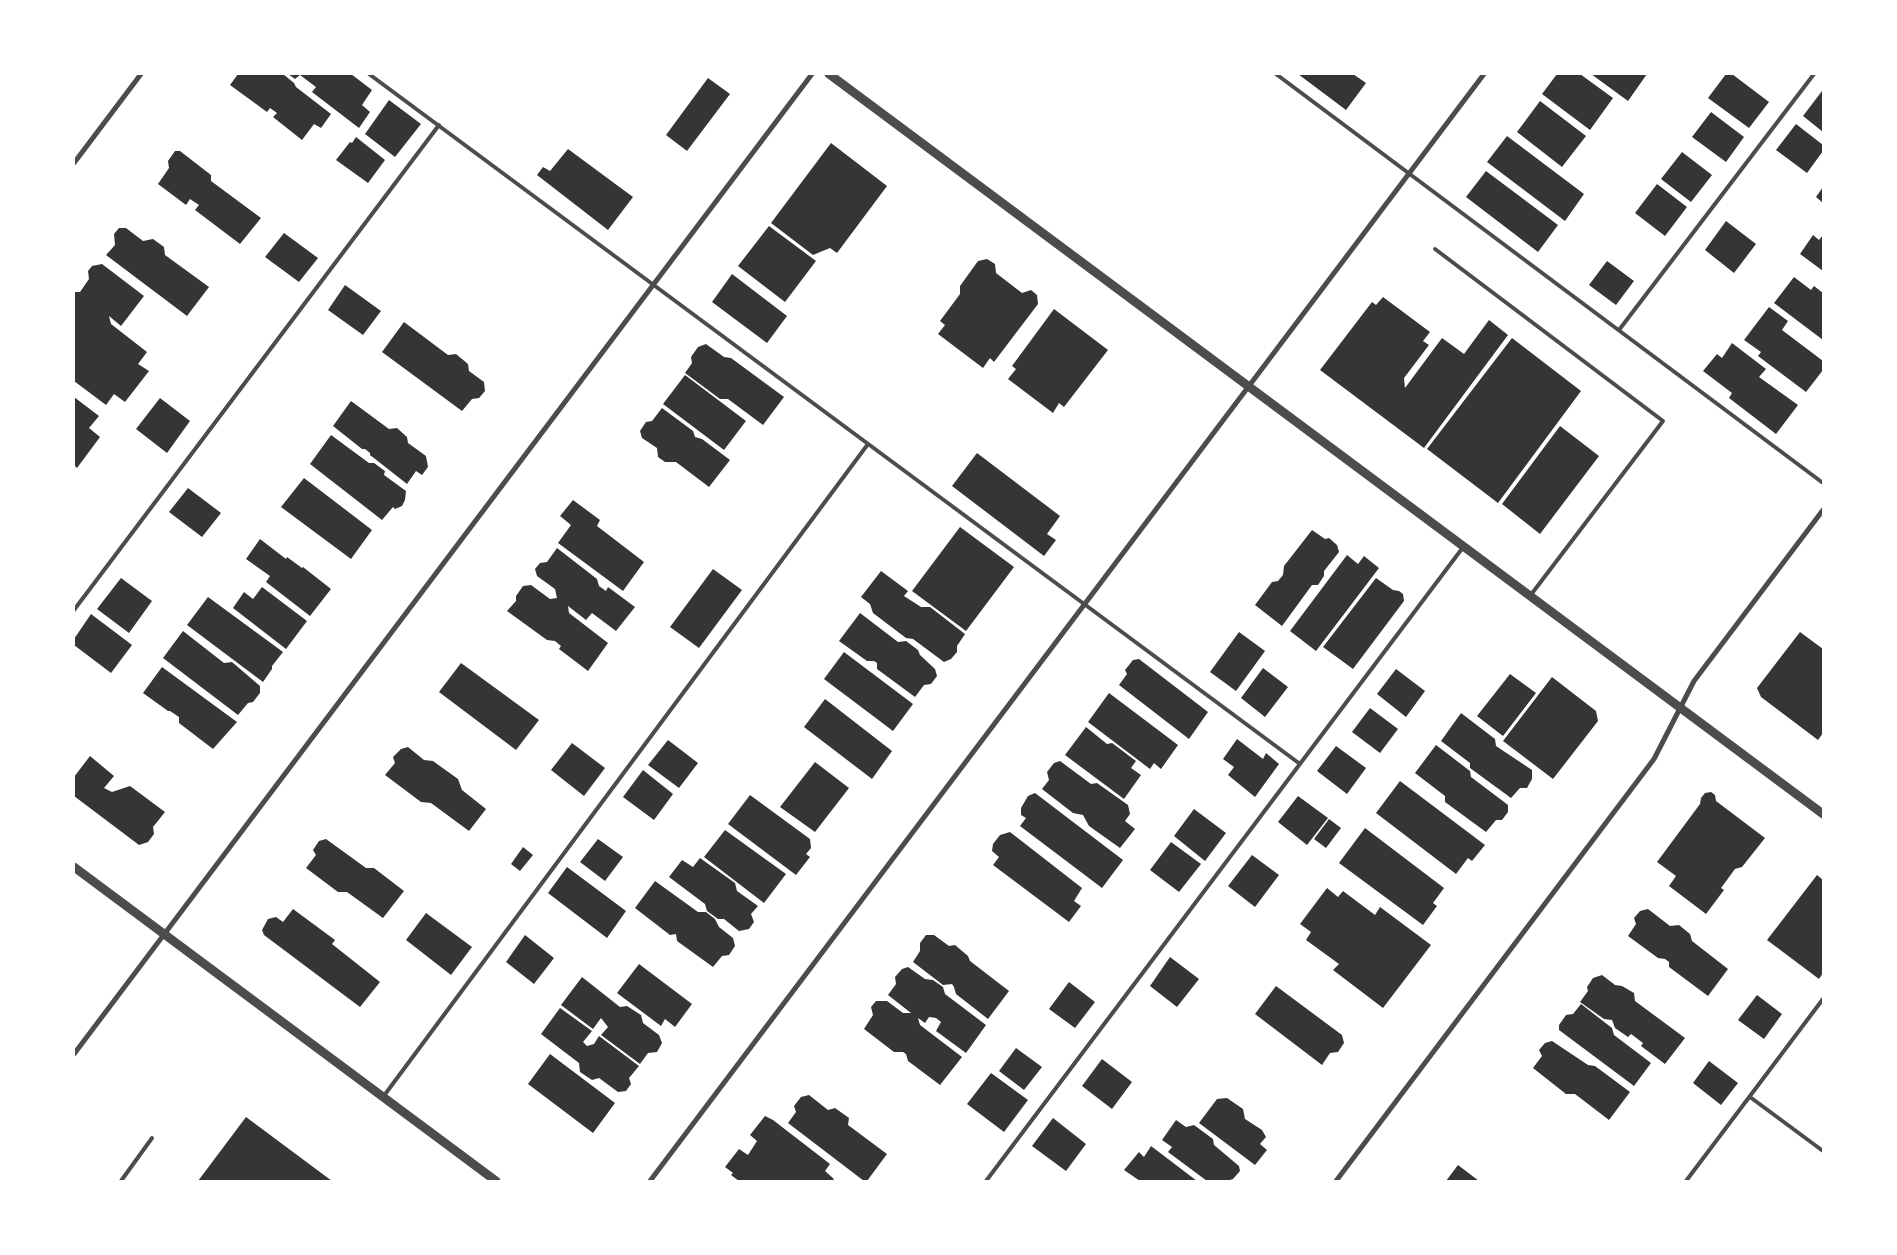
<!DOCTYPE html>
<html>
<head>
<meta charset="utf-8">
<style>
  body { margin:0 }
  #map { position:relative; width:1897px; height:1255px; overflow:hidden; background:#fff; font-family:Spectral,serif }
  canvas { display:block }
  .frame { position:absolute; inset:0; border:75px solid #fff; pointer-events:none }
</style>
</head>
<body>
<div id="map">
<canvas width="1897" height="1255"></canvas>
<div class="frame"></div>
</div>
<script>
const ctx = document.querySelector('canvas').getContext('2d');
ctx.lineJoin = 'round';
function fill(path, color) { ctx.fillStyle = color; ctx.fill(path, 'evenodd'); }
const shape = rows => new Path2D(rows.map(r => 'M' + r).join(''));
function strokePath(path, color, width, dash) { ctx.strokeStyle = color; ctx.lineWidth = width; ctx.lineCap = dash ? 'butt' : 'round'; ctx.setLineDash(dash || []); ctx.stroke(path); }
fill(shape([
  [238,74,283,74,294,83,296,87,331,114,321,128,314,124,302,140,273,117,277,113,270,108,267,112,230,85],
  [288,74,351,74,372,90,362,105,370,112,359,128,312,92,316,87,300,75,295,79],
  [1298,74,1353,74,1366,83,1346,110],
  [1557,74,1580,74,1613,98,1590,130,1542,94],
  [1591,74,1647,74,1628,101],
  [1726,74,1732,74,1769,102,1749,128,1708,98],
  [708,78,730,94,687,151,666,135],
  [1822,91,1823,92,1823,132,1803,116],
  [389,100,421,124,395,157,365,134],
  [1540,101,1586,136,1562,167,1517,132],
  [1711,112,1744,137,1726,162,1692,137],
  [1796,124,1823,145,1823,151,1807,173,1776,150],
  [1507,136,1584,194,1565,221,1487,162],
  [356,137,385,160,368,183,336,160,350,142,352,143],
  [831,143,887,186,837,253,830,248,813,255,771,223],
  [568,149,633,197,608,230,537,175,543,167,550,171],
  [175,151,180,151,211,175,211,181,261,218,240,244,195,210,199,205,190,199,186,205,158,184,169,168,168,161],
  [1682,152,1712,175,1691,202,1661,179],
  [1486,171,1558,225,1538,252,1466,197],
  [1657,184,1687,207,1665,236,1635,213],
  [1823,187,1823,203,1816,197],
  [1726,221,1756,244,1734,273,1705,250],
  [769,226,816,261,785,302,738,266],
  [119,228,126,228,143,241,153,239,164,247,165,255,209,287,187,316,106,255,115,245,114,234],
  [284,233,318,258,299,282,265,257],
  [1813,235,1819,240,1823,235,1823,271,1800,254],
  [987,259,995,264,996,273,1022,293,1031,290,1037,295,1038,304,994,362,990,358,983,368,938,334,945,325,940,321,960,294,960,286,978,261],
  [1607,261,1634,281,1616,305,1589,285],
  [102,264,144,296,121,326,109,316,111,324,147,352,138,364,149,371,125,402,114,394,106,405,74,381,74,292,80,292,89,279,88,271,92,266],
  [732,274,787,316,767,343,712,302],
  [1794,277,1811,290,1814,286,1823,293,1823,340,1774,303],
  [345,285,381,311,363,335,328,310],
  [1383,297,1430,332,1423,341,1429,345,1404,378,1405,388,1442,338,1464,354,1489,320,1508,335,1424,448,1320,370,1372,302,1376,305],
  [1769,307,1788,321,1782,330,1823,361,1823,370,1806,392,1758,356,1761,352,1744,340],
  [1054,309,1108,350,1064,407,1059,403,1053,413,1008,379,1016,369,1012,366],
  [404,322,448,355,456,354,468,364,469,371,484,382,485,391,479,398,472,399,462,411,382,352],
  [1512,338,1581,391,1498,503,1427,449],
  [1732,343,1766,369,1759,377,1798,405,1776,434,1729,398,1732,393,1703,371,1717,354,1722,358],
  [706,344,724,357,731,358,784,397,763,425,728,399,720,399,685,373,692,363,691,357,698,347],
  [685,375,746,421,724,450,663,404],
  [74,397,99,416,89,428,100,437,77,468,74,465],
  [160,398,190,421,167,453,136,429],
  [351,401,389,429,397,428,407,437,408,443,426,456,428,467,422,475,416,471,407,484,370,455,370,453,365,449,362,449,333,426],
  [662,408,693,431,695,437,702,439,730,460,709,487,676,462,665,462,658,457,657,448,642,438,640,431,646,422,652,421],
  [1560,426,1599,456,1540,534,1502,504],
  [331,435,369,463,374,463,385,471,384,475,406,491,405,500,402,506,395,509,393,507,382,520,310,464],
  [977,453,1060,516,1047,534,1056,540,1044,556,952,486],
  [304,478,372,530,351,559,281,507],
  [188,488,221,513,202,537,169,512],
  [573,500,600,520,597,526,644,562,623,591,558,543,571,525,560,516],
  [960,527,1014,567,966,631,912,591],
  [1312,530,1325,539,1329,538,1337,545,1339,552,1324,571,1324,576,1318,585,1312,585,1282,626,1255,605,1272,582,1278,581,1283,575,1284,566],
  [260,539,286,559,287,557,302,568,303,567,331,589,310,616,266,582,270,576,246,559],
  [557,548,597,579,599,586,606,591,608,587,635,607,616,631,592,613,586,620,568,606,569,613,608,643,588,671,559,649,561,646,555,641,547,640,507,611,516,601,516,596,523,586,531,585,550,599,557,598,555,589,537,576,535,569,540,563,547,562],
  [1347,555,1358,564,1364,556,1379,568,1316,651,1290,631],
  [713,569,742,590,699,648,670,627],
  [881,571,908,591,904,596,921,607,930,607,965,634,957,646,957,652,951,659,944,662,913,639,906,638,873,613,870,604,861,597],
  [121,578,152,601,129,633,97,609],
  [1376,578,1393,590,1399,591,1403,594,1404,601,1353,669,1323,647],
  [262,587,307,621,286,649,233,608,244,592,253,599],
  [208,597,283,652,272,666,272,669,263,682,187,625],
  [860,613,898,642,906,641,918,650,920,655,935,669,937,676,931,684,924,685,915,697,877,669,877,663,874,661,867,661,839,641],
  [91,614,132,645,111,673,74,645,74,639],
  [183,631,224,663,232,662,260,686,260,693,253,702,248,703,238,715,163,658],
  [1239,632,1265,651,1236,691,1210,672],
  [1800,632,1823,649,1823,733,1818,740,1761,697,1757,688],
  [844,652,913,704,893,731,824,679],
  [1139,659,1208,712,1189,739,1119,685,1127,674,1125,670,1133,660],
  [461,663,539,720,516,750,439,692],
  [162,667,237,722,213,749,179,723,179,717,170,711,168,711,143,693],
  [1263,668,1288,687,1265,717,1241,698],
  [1396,669,1425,691,1406,717,1377,694],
  [1510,674,1536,693,1503,736,1477,716],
  [1552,677,1596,711,1598,721,1553,779,1503,741],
  [1109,693,1178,745,1161,769,1154,763,1150,769,1088,722],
  [825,699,892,751,872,779,804,727],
  [1370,708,1398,729,1380,753,1352,732],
  [1461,713,1495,739,1496,746,1532,770,1532,779,1527,788,1520,788,1511,798,1470,768,1470,763,1441,741],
  [1086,727,1107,744,1112,743,1136,761,1131,768,1141,775,1124,799,1065,755],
  [1237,739,1263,759,1266,753,1279,764,1255,797,1228,775,1234,767,1223,759],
  [668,740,698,763,679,788,648,765],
  [572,743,605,768,584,796,551,770],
  [1436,745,1470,771,1471,777,1508,805,1508,812,1502,820,1496,820,1486,832,1445,802,1445,796,1415,773],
  [1336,746,1366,768,1347,794,1317,771],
  [408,747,424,760,433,761,458,779,462,790,486,809,469,831,431,803,421,802,385,775,395,763,393,757,401,749],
  [90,756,114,776,104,788,112,792,130,786,165,812,153,827,154,834,148,842,139,845,74,796,74,777],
  [1060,761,1091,784,1097,783,1128,805,1130,814,1125,821,1135,829,1120,848,1089,826,1083,815,1073,813,1042,789,1049,780,1047,772,1054,763],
  [815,762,849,788,815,832,780,807],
  [643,770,673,794,654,820,623,797],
  [1400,781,1485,845,1472,861,1468,858,1456,874,1376,813],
  [1711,792,1715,795,1716,801,1765,838,1742,867,1735,869,1721,888,1724,890,1706,914,1669,886,1676,876,1657,862,1700,804,1701,798,1705,793],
  [1035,793,1123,860,1102,888,1020,826,1026,818,1021,815,1021,808,1028,796],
  [750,795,810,839,811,848,806,854,810,857,796,875,728,824],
  [1298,796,1328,818,1307,845,1278,822],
  [1194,809,1226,833,1205,861,1174,836],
  [1329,819,1341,828,1326,848,1314,839],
  [1365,828,1444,888,1433,903,1437,906,1423,925,1339,863],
  [725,830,786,874,764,903,704,857],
  [1010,832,1082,888,1074,901,1081,906,1069,922,993,865,999,857,992,851,993,844,1000,835],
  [326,839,366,868,374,868,404,891,383,918,347,892,338,892,306,868,316,855,313,850,319,841],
  [598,839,623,857,605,881,580,862],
  [1171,842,1201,864,1179,892,1150,870],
  [523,847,533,855,520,871,511,864],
  [1252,855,1279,875,1255,907,1228,886],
  [700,858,735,883,737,891,758,906,751,914,754,922,749,929,739,931,724,919,718,919,707,911,705,904,669,877,682,860,693,867],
  [567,867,626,911,607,938,548,893],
  [1817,875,1823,880,1823,973,1819,979,1767,940],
  [655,881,698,912,706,912,715,919,719,927,733,938,735,946,729,955,722,956,713,967,677,941,676,934,670,935,635,908],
  [1327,888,1338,897,1343,891,1375,915,1380,907,1431,945,1383,1008,1333,970,1339,964,1306,940,1311,932,1300,924],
  [293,909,335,940,332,944,380,982,360,1007,264,935,262,930,268,919,276,917,283,922],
  [1648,909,1670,926,1679,925,1690,934,1692,941,1728,969,1708,996,1669,967,1669,962,1665,959,1658,958,1628,936,1636,924,1634,918,1640,911],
  [426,913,472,947,451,975,406,940],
  [525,935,554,958,534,984,506,962],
  [926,935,934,935,949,946,955,945,968,956,970,961,1009,991,988,1019,956,994,954,987,952,984,943,985,913,962,920,951,920,943],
  [1170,957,1199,979,1177,1007,1150,986],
  [639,964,692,1004,675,1027,665,1019,661,1026,617,993],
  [908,967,925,979,933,980,943,987,945,994,986,1025,966,1053,936,1031,941,1022,936,1018,929,1017,925,1023,918,1018,920,1025,962,1057,940,1085,908,1061,906,1054,903,1052,894,1052,864,1029,873,1015,871,1007,876,1001,887,1001,903,1013,911,1013,888,995,896,984,895,977,902,969],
  [1602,975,1615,985,1622,986,1634,993,1635,1001,1685,1038,1665,1064,1641,1046,1643,1043,1631,1034,1628,1037,1615,1028,1612,1020,1604,1019,1580,1002,1588,991,1587,987,1593,978],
  [582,977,620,1007,627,1006,641,1015,643,1023,659,1035,662,1043,657,1052,648,1053,640,1064,601,1035,608,1027,601,1018,593,1029,561,1005],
  [1069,982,1095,1002,1075,1028,1049,1009],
  [1276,986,1342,1035,1344,1043,1338,1052,1330,1053,1322,1065,1255,1014],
  [1757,995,1782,1014,1764,1039,1738,1020],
  [1581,1004,1612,1028,1614,1035,1651,1063,1634,1086,1559,1030,1559,1025,1566,1015,1573,1014],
  [560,1008,592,1031,583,1042,587,1046,594,1044,599,1036,639,1066,629,1078,631,1084,626,1091,618,1092,599,1078,592,1080,580,1072,579,1063,541,1034],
  [1552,1041,1588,1065,1595,1066,1630,1092,1609,1120,1575,1094,1566,1094,1533,1068,1542,1056,1539,1050,1545,1043],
  [1016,1048,1042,1067,1024,1090,999,1071],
  [550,1054,615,1103,593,1133,528,1084],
  [1102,1059,1132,1082,1112,1109,1082,1086],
  [1709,1061,1738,1083,1721,1105,1693,1083],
  [991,1073,1028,1100,1004,1132,967,1104],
  [809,1095,828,1110,835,1108,849,1118,848,1125,887,1154,867,1181,864,1181,788,1123,796,1112,794,1106,801,1097],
  [1227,1098,1243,1109,1245,1119,1262,1130,1266,1137,1260,1144,1267,1150,1255,1165,1199,1123,1217,1099],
  [765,1116,773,1120,830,1164,825,1171,834,1179,832,1181,739,1181,731,1175,733,1173,725,1167,739,1149,748,1155,757,1141,750,1135],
  [246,1117,332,1181,198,1181],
  [1053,1118,1086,1144,1066,1171,1032,1146],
  [1176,1120,1186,1127,1194,1125,1213,1139,1214,1145,1239,1166,1240,1171,1233,1179,1227,1181,1207,1181,1168,1152,1172,1147,1162,1140],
  [1151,1146,1197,1181,1140,1181,1124,1170,1139,1152,1144,1157],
  [1458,1165,1479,1181,1446,1181]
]), '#353535');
strokePath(shape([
  [369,74,1300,764],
  [1276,74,1823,483],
  [1435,249,1663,421,1530,596],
  [1619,330,1814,74],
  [74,610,439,125],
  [383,1097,868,444],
  [1750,1097,1823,1151],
  [121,1181,152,1138],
  [986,1181,1464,546],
  [1686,1181,1823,999]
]), '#4c4c4c', 4);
strokePath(shape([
  [74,163,141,74],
  [74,1054,812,74],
  [650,1181,1484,74],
  [1336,1181,1654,759,1694,681,1823,510]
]), '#4c4c4c', 5);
strokePath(shape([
  [829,74,1823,814],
  [74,867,496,1181]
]), '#4c4c4c', 9);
</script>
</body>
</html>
